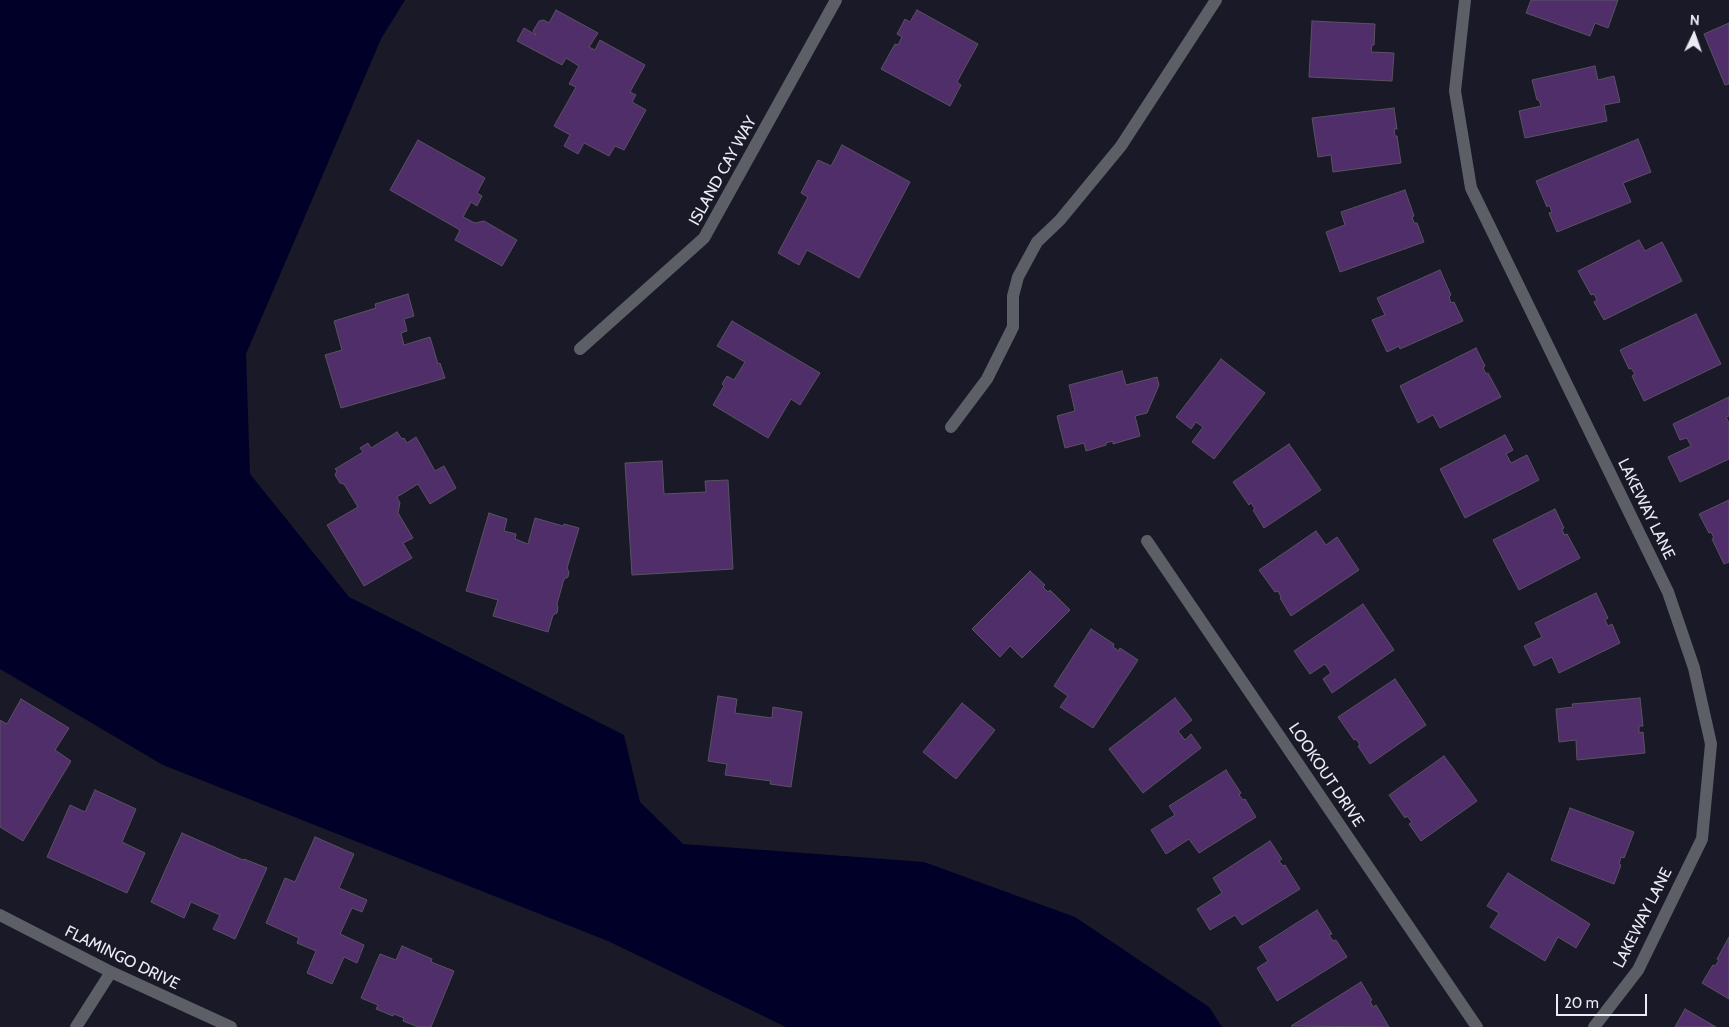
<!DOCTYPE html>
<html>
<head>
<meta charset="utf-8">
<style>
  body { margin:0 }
  #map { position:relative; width:1729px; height:1027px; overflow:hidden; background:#1a1927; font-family:Cabin,sans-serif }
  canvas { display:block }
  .north { position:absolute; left:1669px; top:10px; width:50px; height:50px; -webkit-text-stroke:4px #1a1927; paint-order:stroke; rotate:3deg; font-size:14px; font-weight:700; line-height:20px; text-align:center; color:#ebebf5 }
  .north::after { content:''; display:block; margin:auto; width:18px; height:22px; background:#ebebf5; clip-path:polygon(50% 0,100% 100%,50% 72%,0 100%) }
  .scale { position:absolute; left:1556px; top:994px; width:91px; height:22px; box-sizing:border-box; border:2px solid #ebebf5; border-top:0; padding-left:6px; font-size:15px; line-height:18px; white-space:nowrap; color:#ebebf5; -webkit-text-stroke:4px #1a1927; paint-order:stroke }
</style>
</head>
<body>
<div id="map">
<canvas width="1729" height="1027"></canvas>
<div class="north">N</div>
<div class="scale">20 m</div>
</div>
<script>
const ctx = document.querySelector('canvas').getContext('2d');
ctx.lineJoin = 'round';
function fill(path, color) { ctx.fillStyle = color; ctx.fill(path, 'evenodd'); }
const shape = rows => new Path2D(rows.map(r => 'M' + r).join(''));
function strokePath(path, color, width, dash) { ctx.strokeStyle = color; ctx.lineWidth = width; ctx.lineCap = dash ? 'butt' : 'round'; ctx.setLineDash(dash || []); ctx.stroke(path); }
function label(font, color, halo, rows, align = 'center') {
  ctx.font = font + ' Cabin,sans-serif'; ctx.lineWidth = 4; ctx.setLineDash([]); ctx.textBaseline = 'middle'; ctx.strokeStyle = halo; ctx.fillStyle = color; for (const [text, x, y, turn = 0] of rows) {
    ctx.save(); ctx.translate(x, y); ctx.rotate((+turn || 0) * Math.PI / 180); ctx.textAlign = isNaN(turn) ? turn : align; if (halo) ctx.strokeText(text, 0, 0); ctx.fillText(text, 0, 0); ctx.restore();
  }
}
fill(shape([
  [0,0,405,0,381,39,246,354,250,474,349,597,624,735,640,802,683,844,924,862,1075,917,1209,1007,1222,1027,786,1027,608,941,163,765,0,669]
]), '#000028');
const building = shape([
  [1531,0,1618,0,1608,28,1595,23,1590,36,1526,13,1531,0],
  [556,10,598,33,589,47,595,50,600,40,645,65,630,92,636,95,632,102,646,110,624,150,615,146,609,156,584,143,578,154,564,146,570,135,554,126,576,87,569,84,579,66,566,58,562,65,517,41,524,28,536,35,533,31,539,21,544,20,549,23,556,10],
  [917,10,978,44,957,82,961,85,950,106,881,69,895,44,898,45,902,37,897,34,905,19,910,22,917,10],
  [1312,21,1375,24,1374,45,1372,45,1371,52,1394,53,1392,81,1309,77,1312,21],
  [1729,23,1729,84,1725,85,1704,34,1729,23],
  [1595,66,1598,80,1614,76,1620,102,1604,105,1607,121,1525,138,1519,111,1541,106,1539,100,1537,100,1532,80,1595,66],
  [1394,108,1397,129,1394,129,1395,136,1397,136,1401,163,1333,172,1331,155,1318,157,1312,118,1394,108],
  [1638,139,1651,172,1623,183,1631,202,1557,232,1549,213,1552,212,1549,205,1547,207,1536,181,1638,139],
  [418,140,485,178,477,193,482,196,477,206,471,202,463,217,475,223,484,221,517,240,502,266,455,240,460,230,390,190,418,140],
  [842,145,910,182,859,278,807,250,799,265,778,253,808,197,801,193,818,160,831,166,842,145],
  [1405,190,1414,216,1412,217,1414,223,1417,223,1424,242,1340,272,1326,232,1345,225,1341,212,1405,190],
  [1639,240,1645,251,1662,242,1682,281,1604,320,1594,302,1597,300,1594,294,1591,295,1578,271,1639,240],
  [1440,270,1451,295,1449,297,1451,303,1454,302,1463,321,1400,349,1399,346,1387,352,1372,320,1385,315,1377,298,1440,270],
  [408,294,414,316,404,319,407,331,401,333,404,345,430,337,438,364,440,363,445,378,341,408,325,355,342,350,334,321,376,308,375,304,408,294],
  [1696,314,1721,364,1644,401,1632,376,1635,374,1631,368,1629,369,1620,350,1696,314],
  [732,321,820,373,800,405,791,399,768,438,713,405,724,386,722,384,727,376,734,380,745,362,717,346,732,321],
  [1476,348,1485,366,1483,368,1486,374,1488,373,1501,397,1440,428,1433,415,1418,423,1400,386,1476,348],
  [1221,359,1265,393,1214,459,1192,442,1203,427,1196,422,1191,429,1176,417,1221,359],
  [1122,371,1126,385,1157,377,1159,385,1147,413,1135,416,1140,436,1113,444,1113,441,1106,443,1106,445,1086,451,1084,443,1065,448,1057,416,1075,411,1069,385,1122,371],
  [1729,397,1729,416,1726,417,1729,423,1729,459,1680,482,1668,457,1691,446,1687,438,1680,440,1673,424,1729,397],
  [397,432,402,439,404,438,407,443,416,437,435,471,444,466,456,488,430,504,418,484,397,497,400,503,398,513,413,538,403,543,412,558,364,586,327,525,358,507,344,484,340,483,335,475,337,471,335,469,363,452,360,448,368,443,371,448,397,432],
  [1505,435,1513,450,1506,454,1511,463,1527,455,1539,480,1465,518,1440,469,1505,435],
  [1289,444,1321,490,1264,528,1253,510,1255,509,1251,503,1249,505,1233,482,1289,444],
  [662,461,664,494,706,492,705,481,728,480,733,569,632,575,625,463,662,461],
  [1729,500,1729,562,1724,564,1712,539,1714,538,1711,532,1709,533,1699,514,1729,500],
  [1555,509,1564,528,1562,529,1564,535,1567,534,1580,558,1519,590,1493,540,1555,509],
  [489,513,507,519,504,531,516,534,515,539,528,544,535,518,563,526,564,524,579,528,567,568,569,572,568,577,564,579,557,604,558,608,557,613,553,615,548,632,493,616,498,600,466,591,489,513],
  [1316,531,1326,545,1337,537,1359,570,1291,616,1280,598,1281,597,1278,591,1275,592,1259,570,1316,531],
  [1030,571,1045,585,1043,587,1048,592,1050,590,1070,610,1022,658,1010,646,1000,657,972,629,1030,571],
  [1596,593,1608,618,1605,620,1608,626,1612,624,1620,643,1559,673,1552,657,1534,666,1524,646,1542,637,1535,623,1596,593],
  [1363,604,1394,650,1332,693,1323,679,1331,673,1325,664,1310,674,1294,651,1363,604],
  [1091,629,1114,644,1113,647,1119,651,1120,648,1138,660,1093,728,1060,707,1068,696,1054,686,1091,629],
  [1395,679,1426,725,1370,764,1358,746,1360,745,1356,739,1354,740,1338,717,1395,679],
  [718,696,737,699,735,713,772,718,773,707,802,712,791,787,770,784,771,781,725,775,727,764,708,761,718,696],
  [1175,698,1192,720,1178,731,1185,740,1191,734,1201,748,1143,793,1109,749,1175,698],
  [1640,698,1643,726,1639,726,1639,733,1643,732,1645,753,1577,760,1576,740,1559,742,1556,709,1573,707,1572,704,1640,698],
  [21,699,69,728,55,750,71,761,23,841,0,827,0,720,7,724,21,699],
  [962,703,995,730,956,779,923,752,962,703],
  [1444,756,1477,801,1421,841,1409,824,1412,822,1407,816,1405,818,1389,795,1444,756],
  [1226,770,1241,793,1239,795,1243,800,1245,799,1256,817,1199,853,1189,839,1166,854,1151,830,1175,815,1169,806,1226,770],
  [95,790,136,809,122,842,145,853,127,893,47,857,70,805,85,812,95,790],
  [1570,808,1634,832,1624,858,1621,857,1619,864,1621,865,1614,884,1551,860,1570,808],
  [182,833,243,860,244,859,267,868,235,939,213,929,220,915,191,902,184,918,151,902,182,833],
  [315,837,354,854,339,888,367,900,362,912,352,908,340,934,364,945,357,963,344,957,332,984,307,973,316,951,297,943,299,938,266,923,285,878,295,882,315,837],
  [1270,841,1282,859,1279,861,1283,866,1285,865,1300,889,1242,925,1235,915,1210,930,1197,909,1222,893,1213,878,1270,841],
  [1508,873,1590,924,1576,948,1558,937,1545,961,1490,927,1499,913,1487,906,1508,873],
  [1317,910,1332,934,1329,935,1333,941,1336,940,1347,957,1277,1001,1257,968,1268,961,1259,947,1317,910],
  [1729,937,1729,999,1702,983,1713,965,1715,966,1719,960,1717,959,1729,937],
  [402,946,432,959,431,962,454,971,431,1027,418,1027,403,1021,404,1018,394,1014,393,1016,376,1009,378,1005,361,998,380,954,396,960,402,946],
  [1361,982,1372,1000,1370,1001,1373,1007,1376,1005,1389,1027,1291,1026,1361,982],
  [1685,1009,1716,1027,1675,1027,1685,1009]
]);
fill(building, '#4f2e69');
strokePath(building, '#5a5262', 1);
strokePath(shape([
  [1465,0,1455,91,1471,188,1668,592,1694,668,1711,744,1702,839,1638,970,1594,1027],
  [580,349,704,238,836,0],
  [951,427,987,379,1013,327,1013,296,1018,277,1037,242,1060,220,1121,146,1216,0],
  [1147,541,1477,1027],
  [0,915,111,972,231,1027],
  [76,1027,111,972]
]), '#5c5f66', 12);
label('16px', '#ebebf5', '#1a1927', [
  ["ISLAND CAY WAY",723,171,-61],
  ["LAKEWAY LANE",1646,509,64],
  ["LOOKOUT DRIVE",1326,775,56],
  ["LAKEWAY LANE",1643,918,-63],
  ["FLAMINGO DRIVE",122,958,26]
]);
</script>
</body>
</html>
